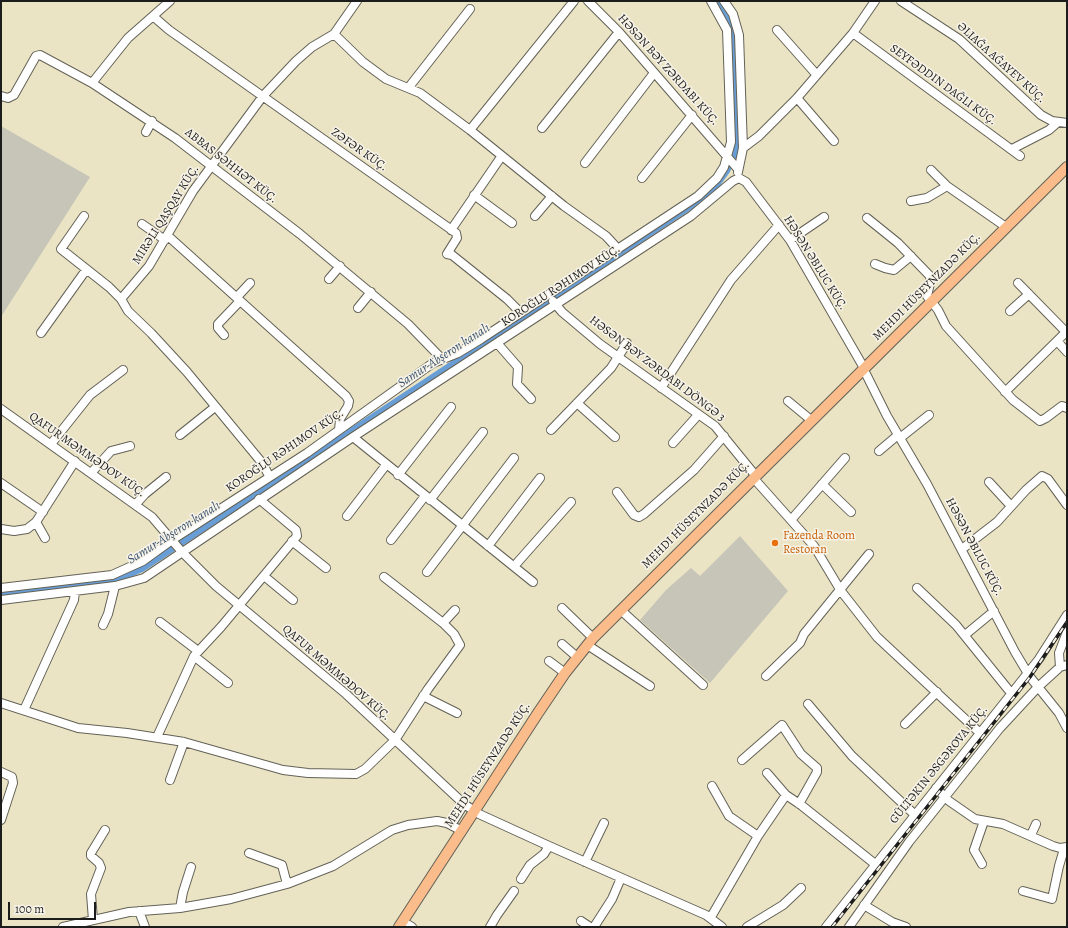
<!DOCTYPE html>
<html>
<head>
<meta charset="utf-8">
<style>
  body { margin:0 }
  #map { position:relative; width:1068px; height:928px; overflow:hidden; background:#eae4c5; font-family:Alegreya,serif }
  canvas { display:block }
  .frame { position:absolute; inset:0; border:2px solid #1c1c1c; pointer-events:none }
  .scale { position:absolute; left:8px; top:902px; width:88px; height:18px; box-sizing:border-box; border:2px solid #1c1c1c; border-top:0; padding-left:5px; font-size:12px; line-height:14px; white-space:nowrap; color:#1c1c1c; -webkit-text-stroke:3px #f7f3e8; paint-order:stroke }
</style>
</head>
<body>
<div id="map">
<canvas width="1068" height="928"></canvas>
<div class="frame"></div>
<div class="scale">100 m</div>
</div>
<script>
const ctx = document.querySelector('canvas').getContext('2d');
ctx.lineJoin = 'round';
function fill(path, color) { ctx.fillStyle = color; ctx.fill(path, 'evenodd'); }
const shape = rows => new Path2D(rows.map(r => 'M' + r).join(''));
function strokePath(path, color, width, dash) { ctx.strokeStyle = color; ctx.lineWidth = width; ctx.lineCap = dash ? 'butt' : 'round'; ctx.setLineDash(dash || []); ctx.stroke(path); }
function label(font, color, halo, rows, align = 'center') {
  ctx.font = font + ' Alegreya,serif'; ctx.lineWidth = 3; ctx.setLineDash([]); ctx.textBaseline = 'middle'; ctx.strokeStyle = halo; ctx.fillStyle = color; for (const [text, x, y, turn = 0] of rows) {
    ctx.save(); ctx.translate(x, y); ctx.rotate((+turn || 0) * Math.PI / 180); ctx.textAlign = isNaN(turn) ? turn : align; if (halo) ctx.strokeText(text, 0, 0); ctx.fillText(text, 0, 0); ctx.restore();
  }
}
fill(shape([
  [1,126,90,177,1,317],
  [740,536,788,591,710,683,640,620,666,590,691,568,700,576]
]), '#c6c5b8');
strokePath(shape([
  [1,594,117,580,142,569,711,193,727,171,735,153,737,140,733,37,726,14,718,1]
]), '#689ed5', 6);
const minor = shape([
  [588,1,619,32,737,168],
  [724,1,733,14,739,35,743,148,738,172],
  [901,1,959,39,1041,115,1052,121,1067,123],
  [154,17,169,30,456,233,457,238,447,254,452,255,507,299,520,312],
  [777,30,816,74],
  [853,33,1020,156],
  [334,34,363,62,386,79,420,93,470,130,564,206,606,236,618,249],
  [92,83,128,38,170,1],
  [409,87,470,9],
  [1,96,8,98,14,95,36,56,40,55,92,83,175,138,300,234,408,324,441,358],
  [797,98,834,141],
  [542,128,619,32],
  [470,130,574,1],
  [146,132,152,121],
  [743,148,759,136,797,98,853,33,875,1],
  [1012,149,1049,130,1057,123],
  [585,163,654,73],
  [931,170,947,186],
  [642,178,692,115],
  [739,178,746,182,790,240,864,368],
  [474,195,512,223],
  [911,201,927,198,947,186,1006,227],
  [84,216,61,249,109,287,121,299,128,311,151,333,187,372,263,464,269,476],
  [535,216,552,196],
  [867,218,898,243,929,275,931,279,927,296,938,310,946,326,1013,400,1040,421,1046,418,1062,406,1067,408],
  [142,224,165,240],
  [451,230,501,157],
  [168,236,346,396,349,401,348,406,340,419,339,430],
  [790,240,824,217],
  [875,264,885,268,894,270,911,256],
  [329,279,340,266],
  [1018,283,1066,332],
  [237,297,250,283],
  [121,299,149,266,193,191,263,96,296,61,312,47,334,34,357,1],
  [553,301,562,312,600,344,715,426,755,475],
  [358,308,371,292],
  [1010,311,1029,294],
  [41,333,86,270],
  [224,335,218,328,218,324,240,301],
  [1057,341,1067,352],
  [497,343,518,367,517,384,531,399],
  [866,374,887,416,927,484,1015,652,1030,677,1059,713,1067,728],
  [661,388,731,280,779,225],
  [1005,392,1067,331],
  [788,401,811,420],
  [577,403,615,437],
  [1,409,152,517,182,552,216,586,346,694,464,804,479,814,549,846,706,915,722,927],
  [551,430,611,368,627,343],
  [180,435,215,407],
  [353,437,533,582],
  [900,438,929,415],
  [673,443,698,415],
  [51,444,90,395,123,370],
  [879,451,898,435],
  [91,473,111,451,130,446],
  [398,475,451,407],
  [757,482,814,546,841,591,877,637,980,733],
  [989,482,1011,506],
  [1,483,43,512],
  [822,484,851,512],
  [617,492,634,515,639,517,644,514,694,470,724,436],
  [430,500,483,432],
  [136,504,145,494,166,477],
  [347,516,386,465],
  [791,520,845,458],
  [36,522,45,538],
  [1,529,14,531,27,529,36,522,75,461],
  [391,540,425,496],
  [292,541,326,568],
  [488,546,540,478],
  [962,549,997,522,1026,490,1042,476,1048,479,1067,505],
  [517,563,571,502],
  [427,572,514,458],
  [264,576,293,600],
  [1,588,112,575,143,561,172,540,307,453,433,363,458,353,481,339,698,196,717,178,724,167,731,142,727,30,711,1],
  [917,588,956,625,1011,693],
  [1,600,115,586,144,578,353,437,691,216,733,181,739,178],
  [562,608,593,638],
  [624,613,703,685],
  [160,622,198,651],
  [443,623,455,610],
  [103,625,108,614,115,586],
  [965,635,994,611],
  [562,644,577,657],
  [592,648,650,686],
  [194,656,228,683],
  [549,661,565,673],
  [1060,667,1059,653,1067,632],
  [766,676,800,643,804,634,869,554],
  [423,696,457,713],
  [1,703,78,728,127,733,184,742,283,770,308,773,356,774,365,769,395,740,428,689,460,645,454,634,443,623,384,577],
  [808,704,852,756,914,814],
  [24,710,74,600,75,591],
  [905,724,937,692],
  [157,737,194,656,221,627,297,536,296,530,259,499],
  [742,760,782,725,801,754,817,768,817,772,799,804],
  [1,772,12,777,13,783,1,820],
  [767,773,786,795,801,805,875,864],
  [170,780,184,742],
  [712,786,729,816,758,836],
  [936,788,949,801,975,819,1003,824,1053,846,1060,848,1067,847],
  [451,825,464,804],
  [1031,835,1036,824],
  [249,853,282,865,287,884],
  [585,862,604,823],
  [982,864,974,850,984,821],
  [521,879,530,865,544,854,549,846],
  [1023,891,1052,899,1059,866,1064,849],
  [864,905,892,922,906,927],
  [180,908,183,892,191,867],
  [139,911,145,927],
  [711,917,758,836,786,795],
  [93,920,91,894,101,868,99,863,91,856,91,853,105,830],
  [581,921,590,927],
  [407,924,412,927],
  [63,927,129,912,180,908,231,899,287,884,333,866,392,830,408,825,437,821,447,823,462,831],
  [490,927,497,915,514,891],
  [594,927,612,899,621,878],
  [747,927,783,905,801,888],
  [826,927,1039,659,1067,615],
  [849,927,909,842,1000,728,1038,687,1060,667,1067,665]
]);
const major = shape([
  [399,927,538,713,565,673,593,638,1067,167]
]);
strokePath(minor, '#646257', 10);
strokePath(major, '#646257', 12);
strokePath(minor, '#fff', 8);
strokePath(major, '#fabc8b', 10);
const rail = shape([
  [832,927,1030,677,1067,622]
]);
strokePath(rail, '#1c1c1c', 3.5);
strokePath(rail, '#f7f3e8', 2, [6]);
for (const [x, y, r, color] of [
  [775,543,4,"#e8710a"]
]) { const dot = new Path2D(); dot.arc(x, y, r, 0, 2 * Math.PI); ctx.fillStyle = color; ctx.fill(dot); strokePath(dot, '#f7f3e8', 1.5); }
label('12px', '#1c1c1c', '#f7f3e8', [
  ["ƏLIAĞA AĞAYEV KÜÇ.",1001,63,42],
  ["HƏSƏN BƏY ZƏRDABI KÜÇ.",668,70,48],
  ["SEYFƏDDIN DAĞLI KÜÇ.",943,85,36],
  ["ZƏFƏR KÜÇ.",359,150,35],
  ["ABBAS SƏHHƏT KÜÇ.",231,166,38],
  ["MIRƏLI QAŞQAY KÜÇ.",166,215,-58],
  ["HƏSƏN ƏBLUC KÜÇ.",815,263,58],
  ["KOROĞLU RƏHIMOV KÜÇ.",561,286,-33],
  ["MEHDI HÜSEYNZADƏ KÜÇ.",927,287,-45],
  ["HƏSƏN BƏY ZƏRDABI DÖNGƏ 3",657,369,37],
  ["KOROĞLU RƏHIMOV KÜÇ.",285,451,-34],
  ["QAFUR MƏMMƏDOV KÜÇ.",87,455,35],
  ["MEHDI HÜSEYNZADƏ KÜÇ.",696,515,-45],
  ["HƏSƏN ƏBLUC KÜÇ.",974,547,62],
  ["QAFUR MƏMMƏDOV KÜÇ.",336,673,41],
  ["MEHDI HÜSEYNZADƏ KÜÇ.",488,765,-57],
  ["GÜLTƏKIN ƏSGƏROVA KÜÇ.",939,765,-51]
]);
label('12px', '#c56008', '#f7f3e8', [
  ["Fazenda Room",783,536],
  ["Restoran",783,550]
], 'left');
label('italic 13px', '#3e566f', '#f7f3e8', [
  ["Samur-Abşeron kanalı",444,356,-33],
  ["Samur-Abşeron kanalı",174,533,-32]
]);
</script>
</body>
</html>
